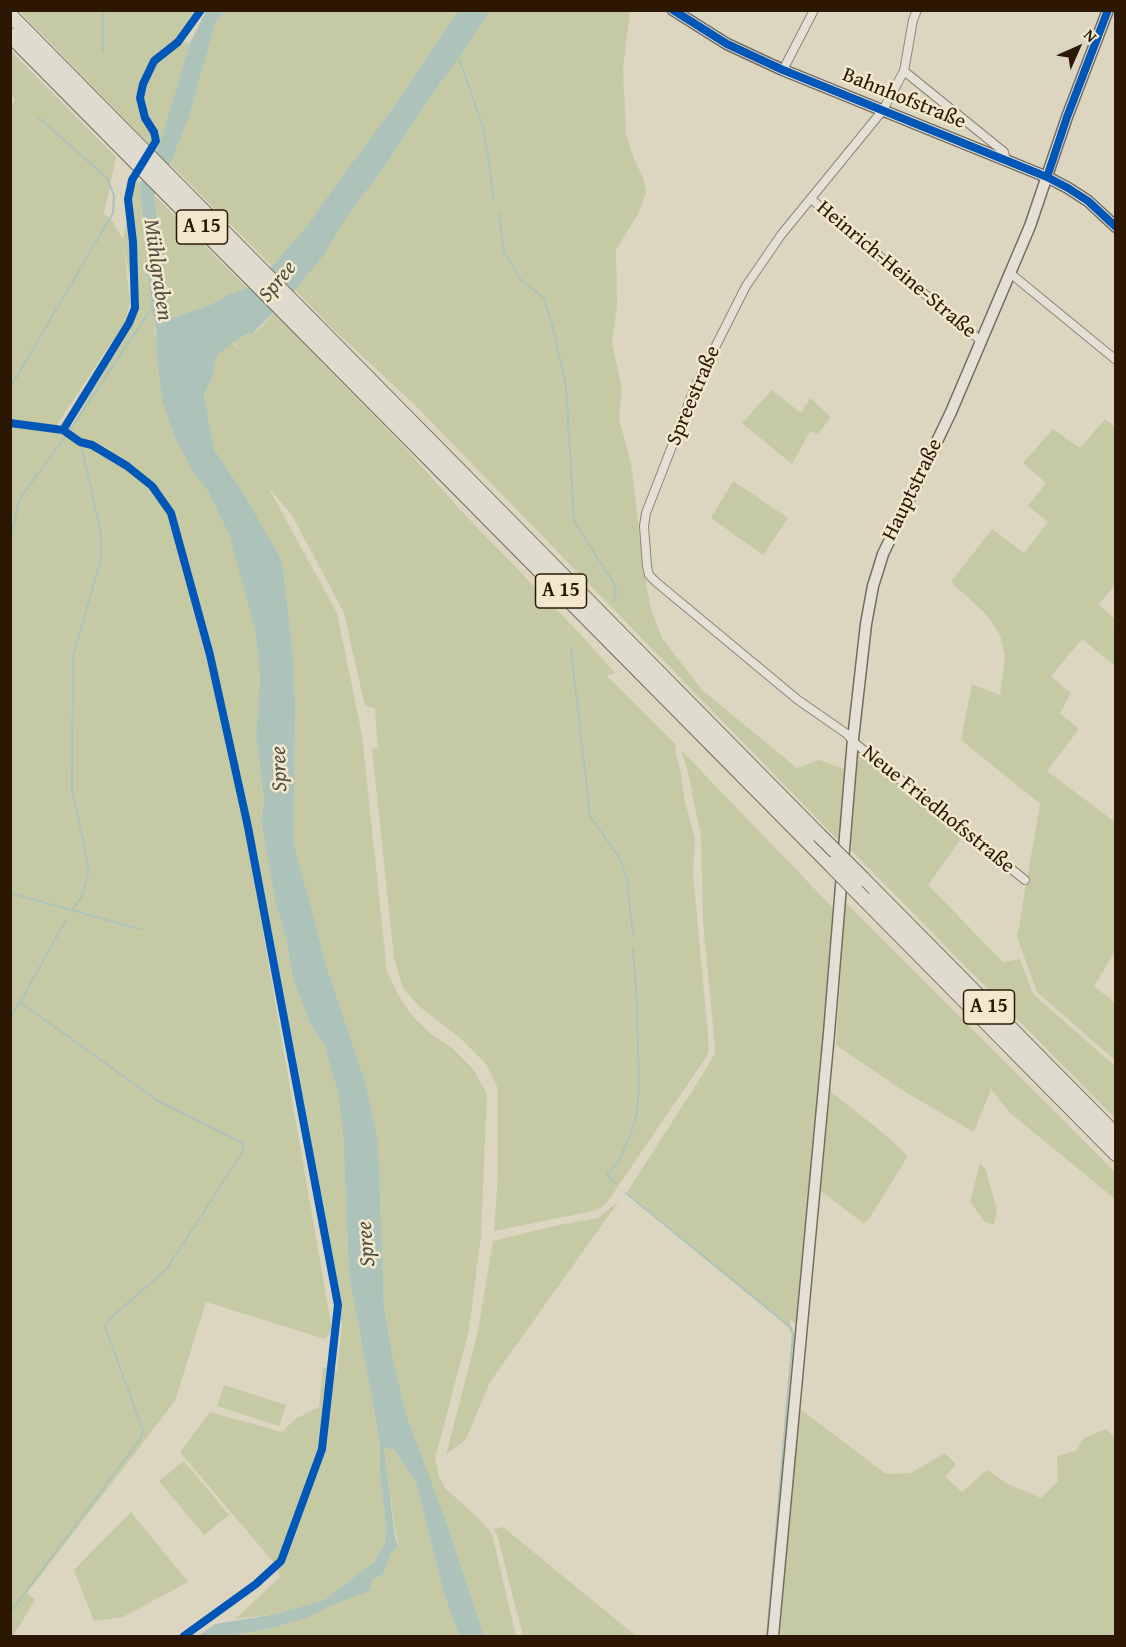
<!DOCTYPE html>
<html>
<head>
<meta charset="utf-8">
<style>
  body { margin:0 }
  #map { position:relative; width:1126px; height:1647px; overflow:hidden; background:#dcd5c0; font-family:"Gentium Book Plus",serif }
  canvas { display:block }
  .frame { position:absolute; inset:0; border:12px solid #2c1702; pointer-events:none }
  .north { position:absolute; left:1048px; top:18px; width:60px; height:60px; -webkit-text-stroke:4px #f1e8ce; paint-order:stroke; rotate:45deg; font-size:16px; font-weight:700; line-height:24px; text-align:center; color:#2c1702 }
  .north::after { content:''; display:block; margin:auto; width:21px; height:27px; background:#2c1702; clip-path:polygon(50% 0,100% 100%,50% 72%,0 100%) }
</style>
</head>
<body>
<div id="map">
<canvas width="1126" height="1647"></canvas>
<div class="frame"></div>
<div class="north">N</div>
</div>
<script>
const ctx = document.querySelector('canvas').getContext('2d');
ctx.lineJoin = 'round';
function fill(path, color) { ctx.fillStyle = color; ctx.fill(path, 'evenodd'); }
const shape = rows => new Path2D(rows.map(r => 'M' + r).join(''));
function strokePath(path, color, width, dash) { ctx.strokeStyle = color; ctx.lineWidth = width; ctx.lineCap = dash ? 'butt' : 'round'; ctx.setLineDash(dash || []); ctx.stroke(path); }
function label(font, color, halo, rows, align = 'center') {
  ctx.font = font + ' "Gentium Book Plus",serif'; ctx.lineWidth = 5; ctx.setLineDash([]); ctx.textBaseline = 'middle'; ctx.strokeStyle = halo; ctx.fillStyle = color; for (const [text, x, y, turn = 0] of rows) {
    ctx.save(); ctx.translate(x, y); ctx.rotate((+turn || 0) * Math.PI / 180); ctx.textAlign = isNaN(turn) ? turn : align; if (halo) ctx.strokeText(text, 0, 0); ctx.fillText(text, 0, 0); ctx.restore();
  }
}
fill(shape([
  [19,11,200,11,178,41,190,43,160,143,156,141,152,147],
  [225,11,458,11,398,101,332,190,310,222,272,266,170,164,189,117,215,24],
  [490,11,630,11,623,68,626,134,634,159,643,177,646,193,638,214,616,250,617,306,612,344,622,388,619,419,631,464,645,577,651,609,662,638,702,690,797,768,819,760,846,770,842,844,413,403,334,330,295,290,324,255,344,221,385,166,429,98,459,58],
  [10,50,116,157,104,214,111,219,123,239,132,199,131,186,136,180,140,183,162,401,175,438,193,472,209,493,230,537,239,567,256,634,260,681,256,737,264,799,261,821,276,905,287,942,293,979,309,1021,325,1047,338,1093,343,1132,349,1275,380,1443,380,1474,386,1525,385,1543,374,1562,324,1600,276,1614,235,1619,280,1577,275,1564,180,1452,210,1412,282,1432,295,1419,319,1407,323,1367,337,1371,342,1325,307,1117,239,767,232,770,245,828,332,1330,325,1339,206,1302,175,1401,27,1593,35,1600,13,1636,10,1636,10,111,15,98,11,97],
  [124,249,137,308,133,324,102,374,72,426,56,426,125,322,130,302],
  [154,195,247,288,227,295,210,305,172,318,163,268],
  [275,310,314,351,320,361,405,448,464,514,580,634,615,673,607,676,676,745,675,751,681,773,685,802,695,838,693,874,709,1046,707,1056,608,1201,602,1207,593,1211,494,1231,498,1173,498,1089,487,1065,459,1037,420,1007,403,988,394,958,372,749,378,748,375,708,365,706,344,613,292,515,268,487,337,613,362,735,387,972,398,995,413,1017,431,1034,451,1047,474,1070,487,1094,481,1235,469,1330,435,1459,439,1477,445,1488,480,1520,492,1534,516,1636,484,1636,449,1530,405,1411,392,1353,384,1307,378,1139,364,1078,326,965,294,843,295,703,293,655,282,560,242,491,214,449,204,395,214,373,214,364,219,354,232,343,239,350,234,342,250,333,251,334,255,332,263,326],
  [772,390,801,413,810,398,831,417,818,434,810,431,792,464,742,423],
  [1105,419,1115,427,1115,584,1099,605,1115,619,1113,626,1115,629,1115,666,1082,639,1051,676,1071,693,1060,713,1079,729,1047,771,1115,822,1115,951,1094,986,1115,1003,1115,1060,1037,992,1017,937,1040,804,961,740,972,684,1000,695,1005,656,1000,635,986,614,951,582,992,529,1024,553,1048,522,1028,506,1046,483,1023,463,1053,429,1080,448],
  [733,481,788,518,763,555,711,518],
  [858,747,963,836,928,885,1003,962,1020,959,1033,994,1115,1066,1115,1118,849,848],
  [681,750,833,908,798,1324,790,1320,790,1327,627,1192,696,1085,714,1055,715,1047,703,921,701,837,688,772],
  [845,902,1115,1172,1115,1199,1009,1112,991,1089,974,1132,905,1092,836,1045],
  [830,1091,882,1132,908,1156,869,1219,863,1223,821,1191],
  [980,1163,986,1170,997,1211,994,1225,985,1222,970,1202],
  [619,1201,490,1382,466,1439,446,1455,478,1331,493,1241,554,1226,598,1218],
  [224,1385,286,1405,279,1426,217,1406],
  [800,1409,886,1474,911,1473,945,1453,956,1464,945,1477,962,1492,987,1470,1006,1483,1041,1498,1058,1481,1057,1456,1076,1451,1084,1438,1106,1429,1115,1437,1115,1636,778,1636],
  [383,1448,394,1450,416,1482,443,1591,459,1636,230,1636,272,1628,307,1618,383,1574,391,1553,398,1546],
  [184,1461,229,1515,204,1535,159,1481],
  [131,1512,188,1582,123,1617,94,1621,74,1570],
  [503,1527,636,1636,523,1636,497,1534,494,1529]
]), '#c6caa4');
fill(shape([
  [206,11,225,11,215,24,189,117,170,164,154,195,163,268,172,318,210,305,227,295,247,288,272,266,310,222,332,190,398,101,458,11,490,11,459,58,429,98,385,166,344,221,324,255,295,290,262,324,251,335,249,333,234,342,219,354,214,364,214,373,204,395,214,449,242,491,282,560,293,655,295,703,294,843,326,965,364,1078,378,1139,384,1307,392,1353,405,1411,449,1530,484,1636,459,1636,443,1591,416,1482,394,1450,384,1448,395,1537,398,1546,391,1553,383,1574,372,1580,369,1591,332,1605,307,1618,272,1628,230,1636,198,1636,215,1624,276,1614,324,1600,374,1562,385,1543,386,1525,380,1474,380,1443,349,1275,343,1132,338,1093,325,1047,309,1021,293,979,287,942,276,905,261,821,264,799,256,737,260,681,256,634,230,537,209,493,193,472,175,438,162,401,157,357,156,330,151,306,140,183,160,143,190,43]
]), '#adc2b8');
strokePath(shape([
  [103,10,103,51],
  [459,58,483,127,494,198],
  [499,214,504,252,521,280,544,298,552,324,566,386,574,521,615,585,616,593,614,601],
  [10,388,113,213,114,195,107,178,38,117],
  [73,434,79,439],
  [10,542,19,500,72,427,153,306],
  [571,649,590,816,620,859,627,879,633,935],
  [10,893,140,929],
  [73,909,83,894,89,869,72,789,73,656,101,559,101,534,81,444],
  [10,1018,19,1002],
  [615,1183,607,1174,617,1164,629,1139,637,1114,639,1089,637,1005,633,950],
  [626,1193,790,1327,793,1334,767,1636],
  [10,1613,140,1439,143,1430,105,1327,108,1320,166,1270,243,1151,243,1143,158,1101,20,1002,66,920]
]), '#adc2b8', 2);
const street = shape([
  [917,10,913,20,904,71,883,110,781,235,746,286,695,387,646,513,644,526,647,566,649,575,656,582,798,700,847,734,856,744,1025,880],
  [783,70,814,10],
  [904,71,1004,152,1006,161],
  [811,199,981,341],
  [1010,273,1116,360]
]);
const secondary = shape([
  [673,10,727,44,783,70,1047,177,1068,188,1088,201,1116,227],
  [773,1636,829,1033,853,739,866,624,873,586,883,554,951,412,1030,226,1067,117,1108,10]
]);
const highway = shape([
  [10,15,819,835],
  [10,35,830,864],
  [863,879,1116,1135],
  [864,899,1116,1154]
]);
strokePath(street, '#8d8678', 10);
strokePath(secondary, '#746c5f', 13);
strokePath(highway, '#746c5f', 16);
strokePath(street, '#e4e0d5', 8);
strokePath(secondary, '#e4e0d5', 10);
strokePath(highway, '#dfdbce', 14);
const highwayBridge = shape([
  [819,835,863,879],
  [830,864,864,899]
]);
strokePath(highwayBridge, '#746c5f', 16, []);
strokePath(highwayBridge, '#dfdbce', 14);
strokePath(shape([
  [673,10,727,44,783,70,1047,177,1068,188,1088,201,1116,227],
  [1047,177,1067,117,1108,10],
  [10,423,63,430,80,442,92,445,127,466,152,486,171,513,210,655,248,827,338,1305,322,1449,281,1561,256,1584,184,1636],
  [63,430,129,323,135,308,133,242,128,199,132,180,156,141,154,132,145,118,140,98,143,84,154,61,178,42,201,10]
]), '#0057b8', 8);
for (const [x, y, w] of [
  [202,227,51],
  [561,591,51],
  [989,1007,51]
]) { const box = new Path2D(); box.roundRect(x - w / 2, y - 17, w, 34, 4.5); ctx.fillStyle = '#f1e8ce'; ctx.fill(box); strokePath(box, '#2c1702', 1.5); }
label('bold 20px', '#2c1702', null, [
  ["A 15",202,227],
  ["A 15",561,591],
  ["A 15",989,1007]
]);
label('21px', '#2c1702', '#f1e8ce', [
  ["Bahnhofstraße",904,99,22],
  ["Heinrich-Heine-Straße",896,270,40],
  ["Spreestraße",694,396,-67],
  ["Hauptstraße",913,490,-64],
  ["Neue Friedhofsstraße",938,810,39]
]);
label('italic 22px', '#525040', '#f1e8ce', [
  ["Mühlgraben",157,270,82],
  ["Spree",278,282,-51],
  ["Spree",280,769,-92],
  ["Spree",367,1244,-95]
]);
</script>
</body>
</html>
